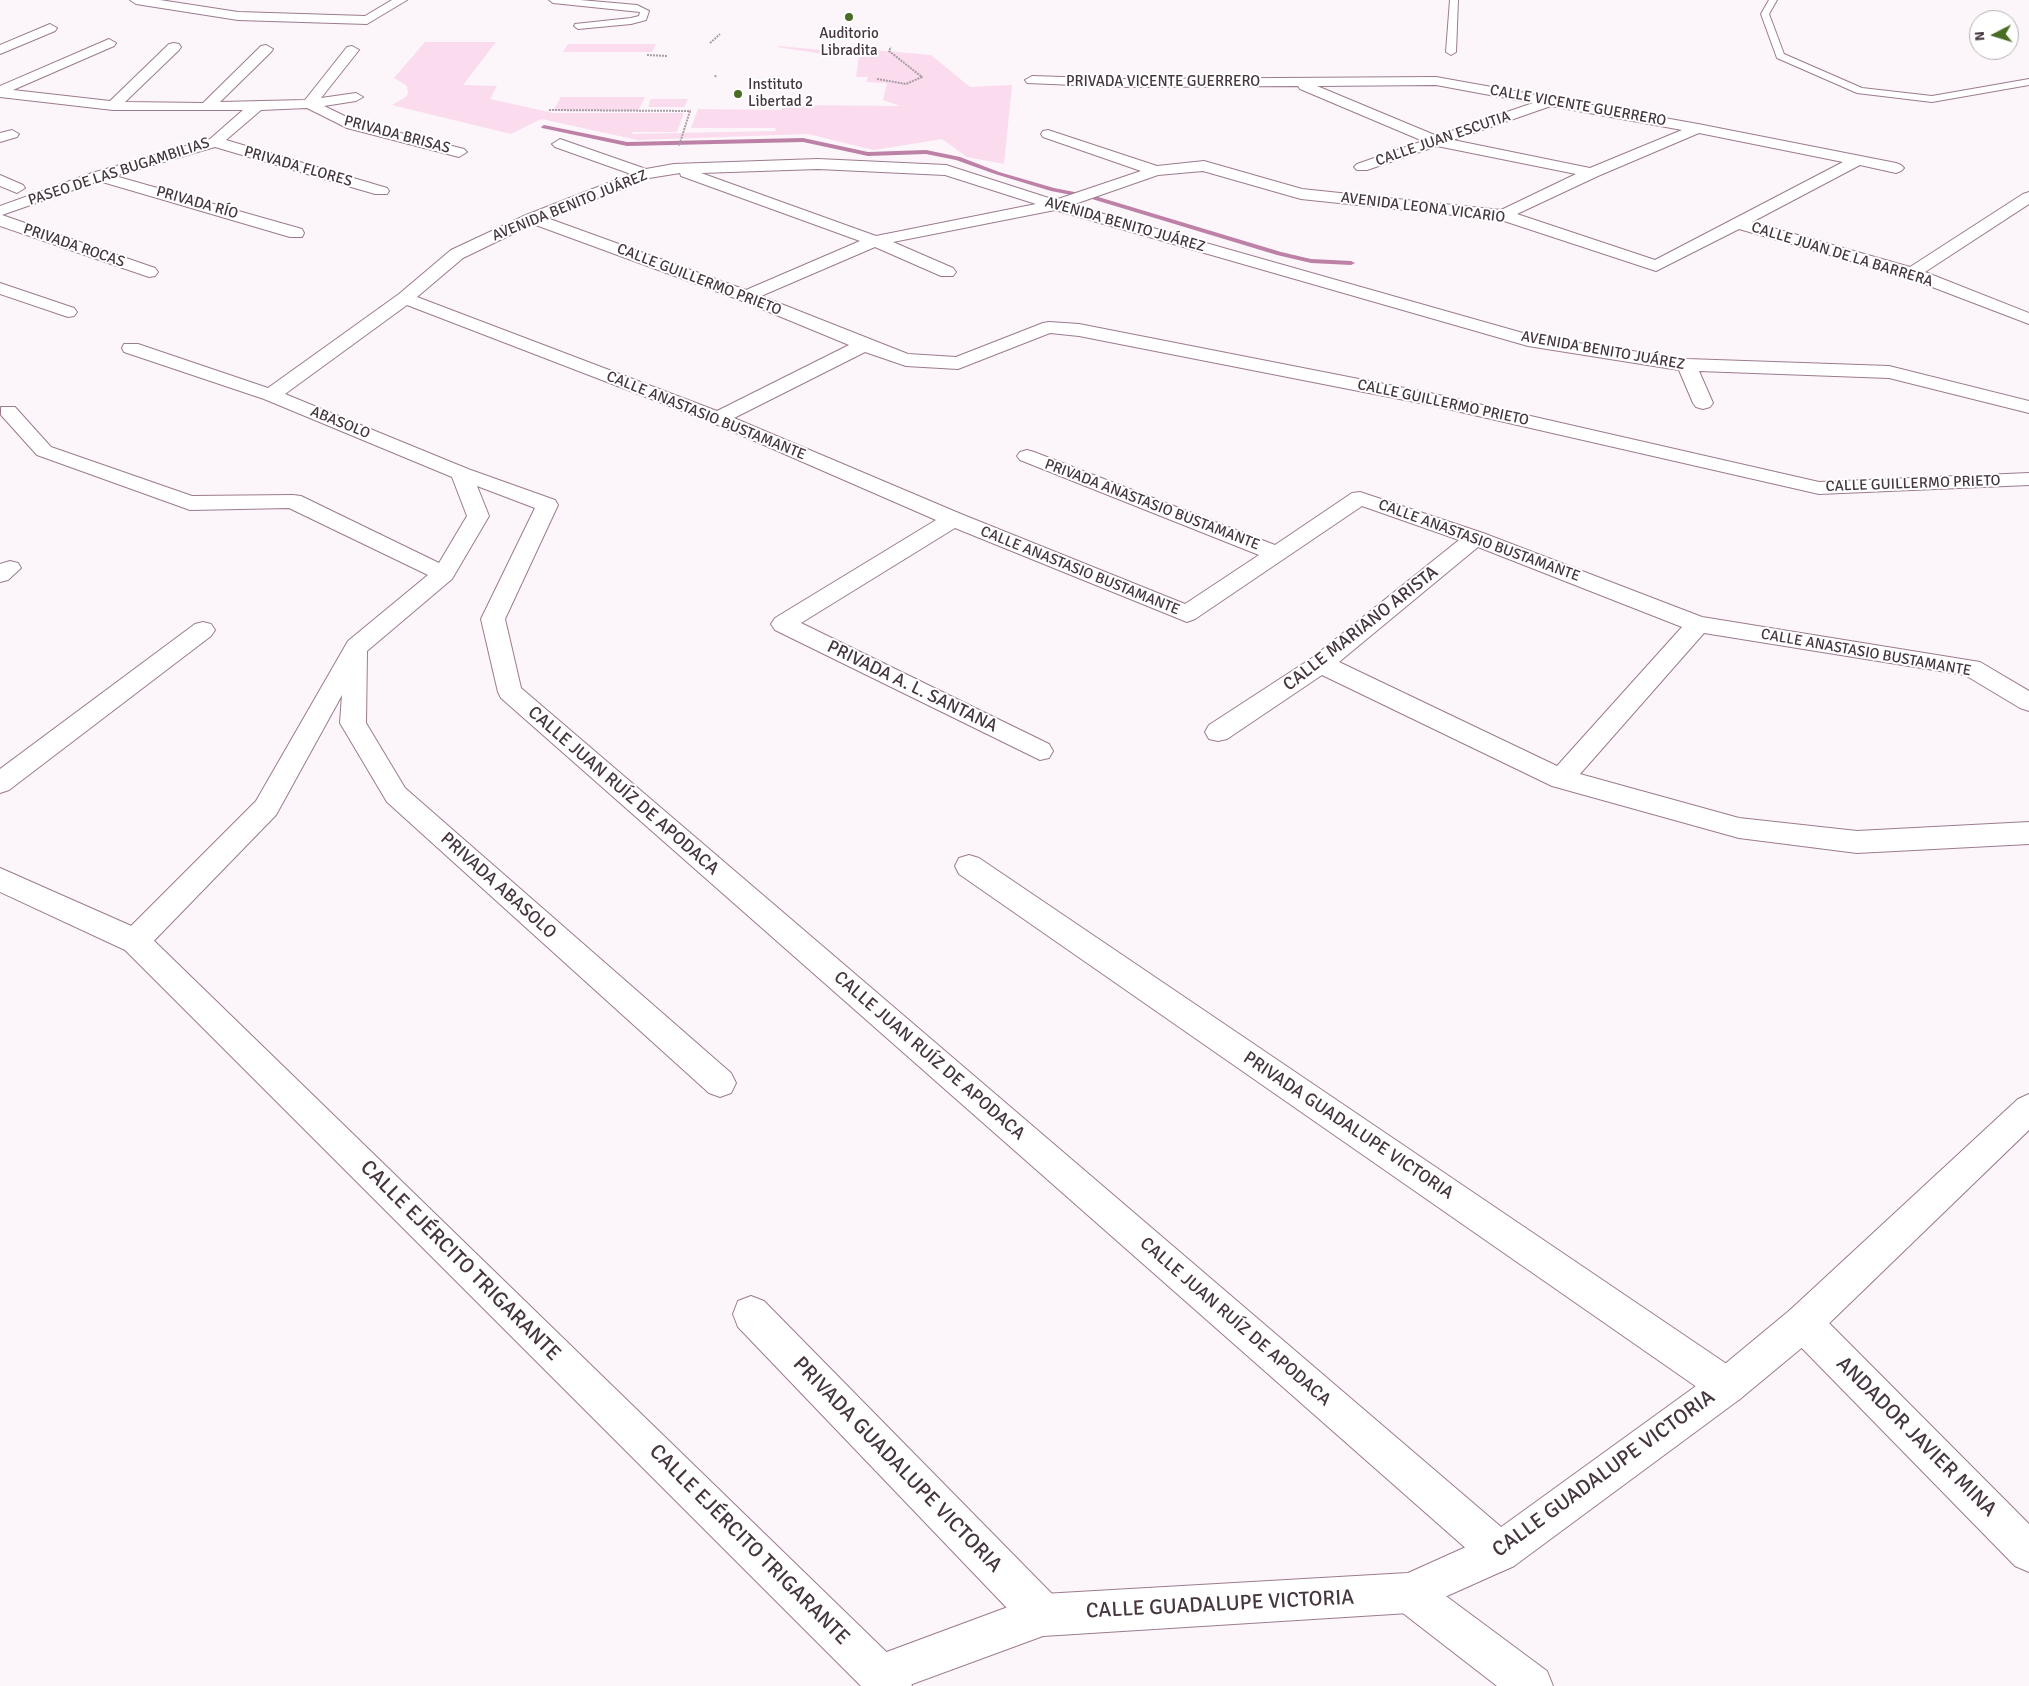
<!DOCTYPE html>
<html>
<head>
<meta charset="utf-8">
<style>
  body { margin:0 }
  #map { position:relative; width:2029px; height:1686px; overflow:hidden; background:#fcf5f9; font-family:Signika,sans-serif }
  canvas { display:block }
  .north { position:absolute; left:1969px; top:10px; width:50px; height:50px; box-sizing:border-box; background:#fff; border:1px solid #b5afb2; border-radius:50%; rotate:265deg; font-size:14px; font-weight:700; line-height:20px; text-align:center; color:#45363f }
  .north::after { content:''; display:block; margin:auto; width:18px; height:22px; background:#4a6d26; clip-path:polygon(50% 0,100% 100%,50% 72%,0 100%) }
</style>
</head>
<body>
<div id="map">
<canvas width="2029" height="1686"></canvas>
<div class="north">N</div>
</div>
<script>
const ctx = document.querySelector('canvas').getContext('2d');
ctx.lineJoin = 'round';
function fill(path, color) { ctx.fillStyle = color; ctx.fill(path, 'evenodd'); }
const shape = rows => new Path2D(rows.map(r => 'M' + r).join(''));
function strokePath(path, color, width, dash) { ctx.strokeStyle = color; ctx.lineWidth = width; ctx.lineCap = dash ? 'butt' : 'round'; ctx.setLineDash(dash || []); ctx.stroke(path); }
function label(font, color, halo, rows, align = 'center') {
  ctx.font = font + ' Signika,sans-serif'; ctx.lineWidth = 4; ctx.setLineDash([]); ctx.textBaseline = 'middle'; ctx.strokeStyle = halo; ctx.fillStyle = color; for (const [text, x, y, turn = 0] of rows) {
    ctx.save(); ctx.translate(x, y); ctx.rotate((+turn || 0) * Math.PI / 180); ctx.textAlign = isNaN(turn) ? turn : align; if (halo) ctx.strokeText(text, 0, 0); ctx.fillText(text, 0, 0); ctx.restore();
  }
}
fill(shape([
  [425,42,496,42,463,85,497,86,490,99,553,113,684,113,677,132,633,132,632,134,776,131,775,128,691,128,698,109,781,110,783,105,900,106,883,100,887,83,866,82,868,77,856,77,859,55,823,54,777,47,779,46,843,52,851,48,931,55,970,87,1012,85,1004,164,967,157,942,139,874,150,808,134,638,140,541,119,511,134,392,105,407,96,408,92,407,86,394,78],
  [568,44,656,44,652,52,563,52],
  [561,97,645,97,638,111,553,111],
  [651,99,688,99,684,107,648,107]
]), '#fadcee');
fill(shape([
  [544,125,627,142,803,138,868,152,926,150,960,157,999,172,1054,188,1095,196,1281,252,1311,259,1351,261,1355,263,1351,265,1311,263,1277,255,1092,199,1051,191,995,174,956,160,926,154,868,156,803,142,627,146,542,128,541,127,544,125]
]), '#bd80a7');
const service = shape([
  [549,0,580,0,637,5,649,11,646,20,631,24,578,29,574,26,575,24,631,18,639,16,640,12,553,3,549,0],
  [1450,0,1458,0,1456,52,1451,55,1446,52,1450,0],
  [1769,0,1777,0,1769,14,1784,54,1862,88,1932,96,2029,79,2029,85,1932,102,1857,93,1777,58,1761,14,1769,0]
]);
const pedestrian = shape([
  [1803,1305,1816,1310,2029,1524,2029,1572,2015,1566,1790,1336,1785,1323,1790,1310,1803,1305]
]);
const minor = shape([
  [130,0,160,0,238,12,365,16,392,0,407,0,367,24,238,20,136,4,130,0],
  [50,24,57,28,55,31,0,54,0,45,50,24],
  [109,39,116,43,114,46,13,90,110,101,169,44,174,43,179,44,181,47,179,50,125,102,203,103,261,46,266,45,273,49,271,52,220,102,305,100,347,47,352,46,359,50,321,98,356,93,363,97,356,101,324,106,357,122,464,149,467,152,459,157,347,128,307,108,261,110,226,140,387,188,389,191,387,194,375,194,215,147,115,176,302,229,304,233,302,237,290,237,99,181,2,215,155,268,158,272,155,276,149,277,0,226,0,206,92,173,210,139,243,110,113,110,0,97,0,86,109,39],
  [1032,76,1123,79,1436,77,1698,124,1896,163,1901,165,1904,168,1901,171,1896,173,1860,165,1752,222,1910,267,2023,194,2029,192,2029,204,1925,272,2029,313,2029,324,1906,277,1739,229,1656,271,1501,220,1301,199,1203,171,1158,175,1072,205,1537,337,1687,359,1889,366,2029,401,2029,413,1889,378,1699,371,1713,403,1710,407,1703,409,1696,407,1693,403,1679,370,1528,346,1055,210,893,242,953,268,956,272,953,276,941,276,875,247,761,296,908,354,956,357,1043,323,1049,322,1079,324,1430,393,1819,482,2029,473,2029,485,1819,494,1430,405,1079,336,1050,333,958,369,906,366,865,352,734,418,961,514,1185,604,1259,555,1020,460,1017,456,1020,452,1027,450,1034,452,1275,545,1352,493,1360,492,1483,533,1702,617,1980,662,2029,691,2029,711,2020,708,1965,675,1704,633,1580,774,1739,818,1857,831,2029,822,2029,844,1857,853,1739,838,1552,786,1322,675,1227,739,1218,741,1209,739,1205,732,1209,725,1312,658,1459,540,1362,506,1195,619,1187,622,955,528,801,623,1049,744,1053,751,1049,758,1040,760,775,630,771,624,775,618,936,520,711,422,407,305,285,394,468,469,555,500,558,505,505,619,521,688,1514,1538,1520,1552,1514,1566,1500,1572,1486,1566,501,698,498,692,481,619,535,508,477,486,489,516,452,579,367,651,366,723,405,788,731,1073,736,1083,731,1093,720,1097,709,1093,387,802,340,723,342,695,276,815,145,950,135,953,125,950,120,941,125,932,256,801,348,641,428,575,289,508,190,510,37,455,1,415,1,407,15,407,51,447,192,496,293,495,301,496,439,563,467,516,452,477,264,399,124,352,122,348,124,344,138,344,268,388,399,294,451,250,526,215,631,174,555,147,552,144,560,139,646,169,674,164,818,159,946,165,1055,200,1141,171,1043,137,1041,134,1043,131,1048,130,1157,166,1204,161,1302,189,1501,210,1576,174,1437,146,1367,170,1357,170,1354,167,1357,164,1423,141,1300,89,1298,86,1123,87,1027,83,1025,80,1032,76],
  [1436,85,1533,103,1437,136,1317,86,1436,85],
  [1551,106,1682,130,1590,168,1453,140,1551,106],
  [1699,133,1843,162,1655,260,1517,214,1598,176,1699,133],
  [818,169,945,175,1036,204,876,236,701,173,818,169],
  [680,173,681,176,860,241,746,290,547,218,649,178,680,173],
  [533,224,740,300,849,345,717,411,417,297,463,258,533,224],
  [1478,547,1682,627,1557,766,1339,662,1478,547],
  [12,130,19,134,17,137,0,142,0,133,12,130],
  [0,175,23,185,25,188,17,193,0,186,0,175],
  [0,283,74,308,77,312,74,316,68,317,0,294,0,283],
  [10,561,18,563,21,568,8,580,0,582,0,564,10,561],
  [203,622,211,624,215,630,211,636,9,790,0,793,0,769,195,624,203,622],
  [969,855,979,858,1740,1373,1746,1386,1740,1399,1727,1405,1714,1399,959,874,955,866,959,858,969,855],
  [751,1296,764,1301,1058,1600,1064,1615,1058,1630,1043,1636,1028,1630,738,1327,733,1314,738,1301,751,1296],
  [1409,1573,1423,1579,1547,1671,1553,1686,1497,1686,1395,1607,1389,1593,1395,1579,1409,1573]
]);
const tertiary = shape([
  [2029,1094,2029,1130,1816,1336,1740,1399,1514,1566,1409,1613,1043,1636,907,1686,863,1686,859,1675,865,1660,1043,1594,1408,1573,1486,1538,1714,1373,1790,1310,2018,1099,2029,1094]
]);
const secondary = shape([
  [0,868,145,932,906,1671,912,1686,861,1686,125,950,0,892,0,868]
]);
strokePath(service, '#9c7b8f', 2);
strokePath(pedestrian, '#9c7b8f', 2);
strokePath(minor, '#9c7b8f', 2);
strokePath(tertiary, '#9c7b8f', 2);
strokePath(secondary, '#9c7b8f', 2);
strokePath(shape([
  [710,43,720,34],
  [647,55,667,56],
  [715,77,716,75],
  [877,79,906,84,922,77,889,51,891,47],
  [549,110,690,111,679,146]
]), '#a99ea5', 2, [2, 1]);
fill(service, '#fff');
fill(pedestrian, '#fff');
fill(minor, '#fff');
fill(tertiary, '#fff');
fill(secondary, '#fff');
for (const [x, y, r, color] of [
  [849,17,5,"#4a6d26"],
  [738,94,5,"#4a6d26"]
]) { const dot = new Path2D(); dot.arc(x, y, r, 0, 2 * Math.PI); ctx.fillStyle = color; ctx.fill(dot); strokePath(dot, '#fff', 2); }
label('15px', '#45363f', '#fff', [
  ["Auditorio",849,34],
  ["Libradita",849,51],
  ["Instituto",748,85,"left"],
  ["Libertad 2",748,102,"left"]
]);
label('15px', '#45363f', '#fff', [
  ["PRIVADA VICENTE GUERRERO",1163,82],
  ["CALLE VICENTE GUERRERO",1578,106,10],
  ["PRIVADA BRISAS",397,135,15],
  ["CALLE JUAN ESCUTIA",1443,139,-19],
  ["PRIVADA FLORES",298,167,16],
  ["PASEO DE LAS BUGAMBILIAS",119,172,-18],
  ["PRIVADA RÍO",197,203,16],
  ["AVENIDA BENITO JUÁREZ",570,206,-22],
  ["AVENIDA LEONA VICARIO",1423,208,7],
  ["AVENIDA BENITO JUÁREZ",1125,225,16],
  ["PRIVADA ROCAS",74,246,19],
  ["CALLE JUAN DE LA BARRERA",1842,255,17],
  ["CALLE GUILLERMO PRIETO",699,280,21],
  ["AVENIDA BENITO JUÁREZ",1603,351,10],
  ["CALLE GUILLERMO PRIETO",1443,403,12],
  ["CALLE ANASTASIO BUSTAMANTE",706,416,22],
  ["ABASOLO",340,423,22],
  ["CALLE GUILLERMO PRIETO",1913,484,-2],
  ["PRIVADA ANASTASIO BUSTAMANTE",1152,505,21],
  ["CALLE ANASTASIO BUSTAMANTE",1479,541,20],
  ["CALLE ANASTASIO BUSTAMANTE",1080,571,22],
  ["CALLE ANASTASIO BUSTAMANTE",1866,653,10]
]);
label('18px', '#45363f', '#fff', [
  ["CALLE MARIANO ARISTA",1361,629,-38],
  ["PRIVADA A. L. SANTANA",912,687,26],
  ["CALLE JUAN RUÍZ DE APODACA",623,791,41],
  ["PRIVADA ABASOLO",498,886,42],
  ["CALLE JUAN RUÍZ DE APODACA",929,1056,41],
  ["PRIVADA GUADALUPE VICTORIA",1348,1126,34],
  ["CALLE JUAN RUÍZ DE APODACA",1235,1322,41]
]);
label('21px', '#45363f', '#fff', [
  ["CALLE EJÉRCITO TRIGARANTE",460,1261,45],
  ["ANDADOR JAVIER MINA",1916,1437,45],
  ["PRIVADA GUADALUPE VICTORIA",897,1465,46],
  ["CALLE GUADALUPE VICTORIA",1604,1474,-36],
  ["CALLE EJÉRCITO TRIGARANTE",749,1545,45],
  ["CALLE GUADALUPE VICTORIA",1220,1605,-3]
]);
</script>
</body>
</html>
